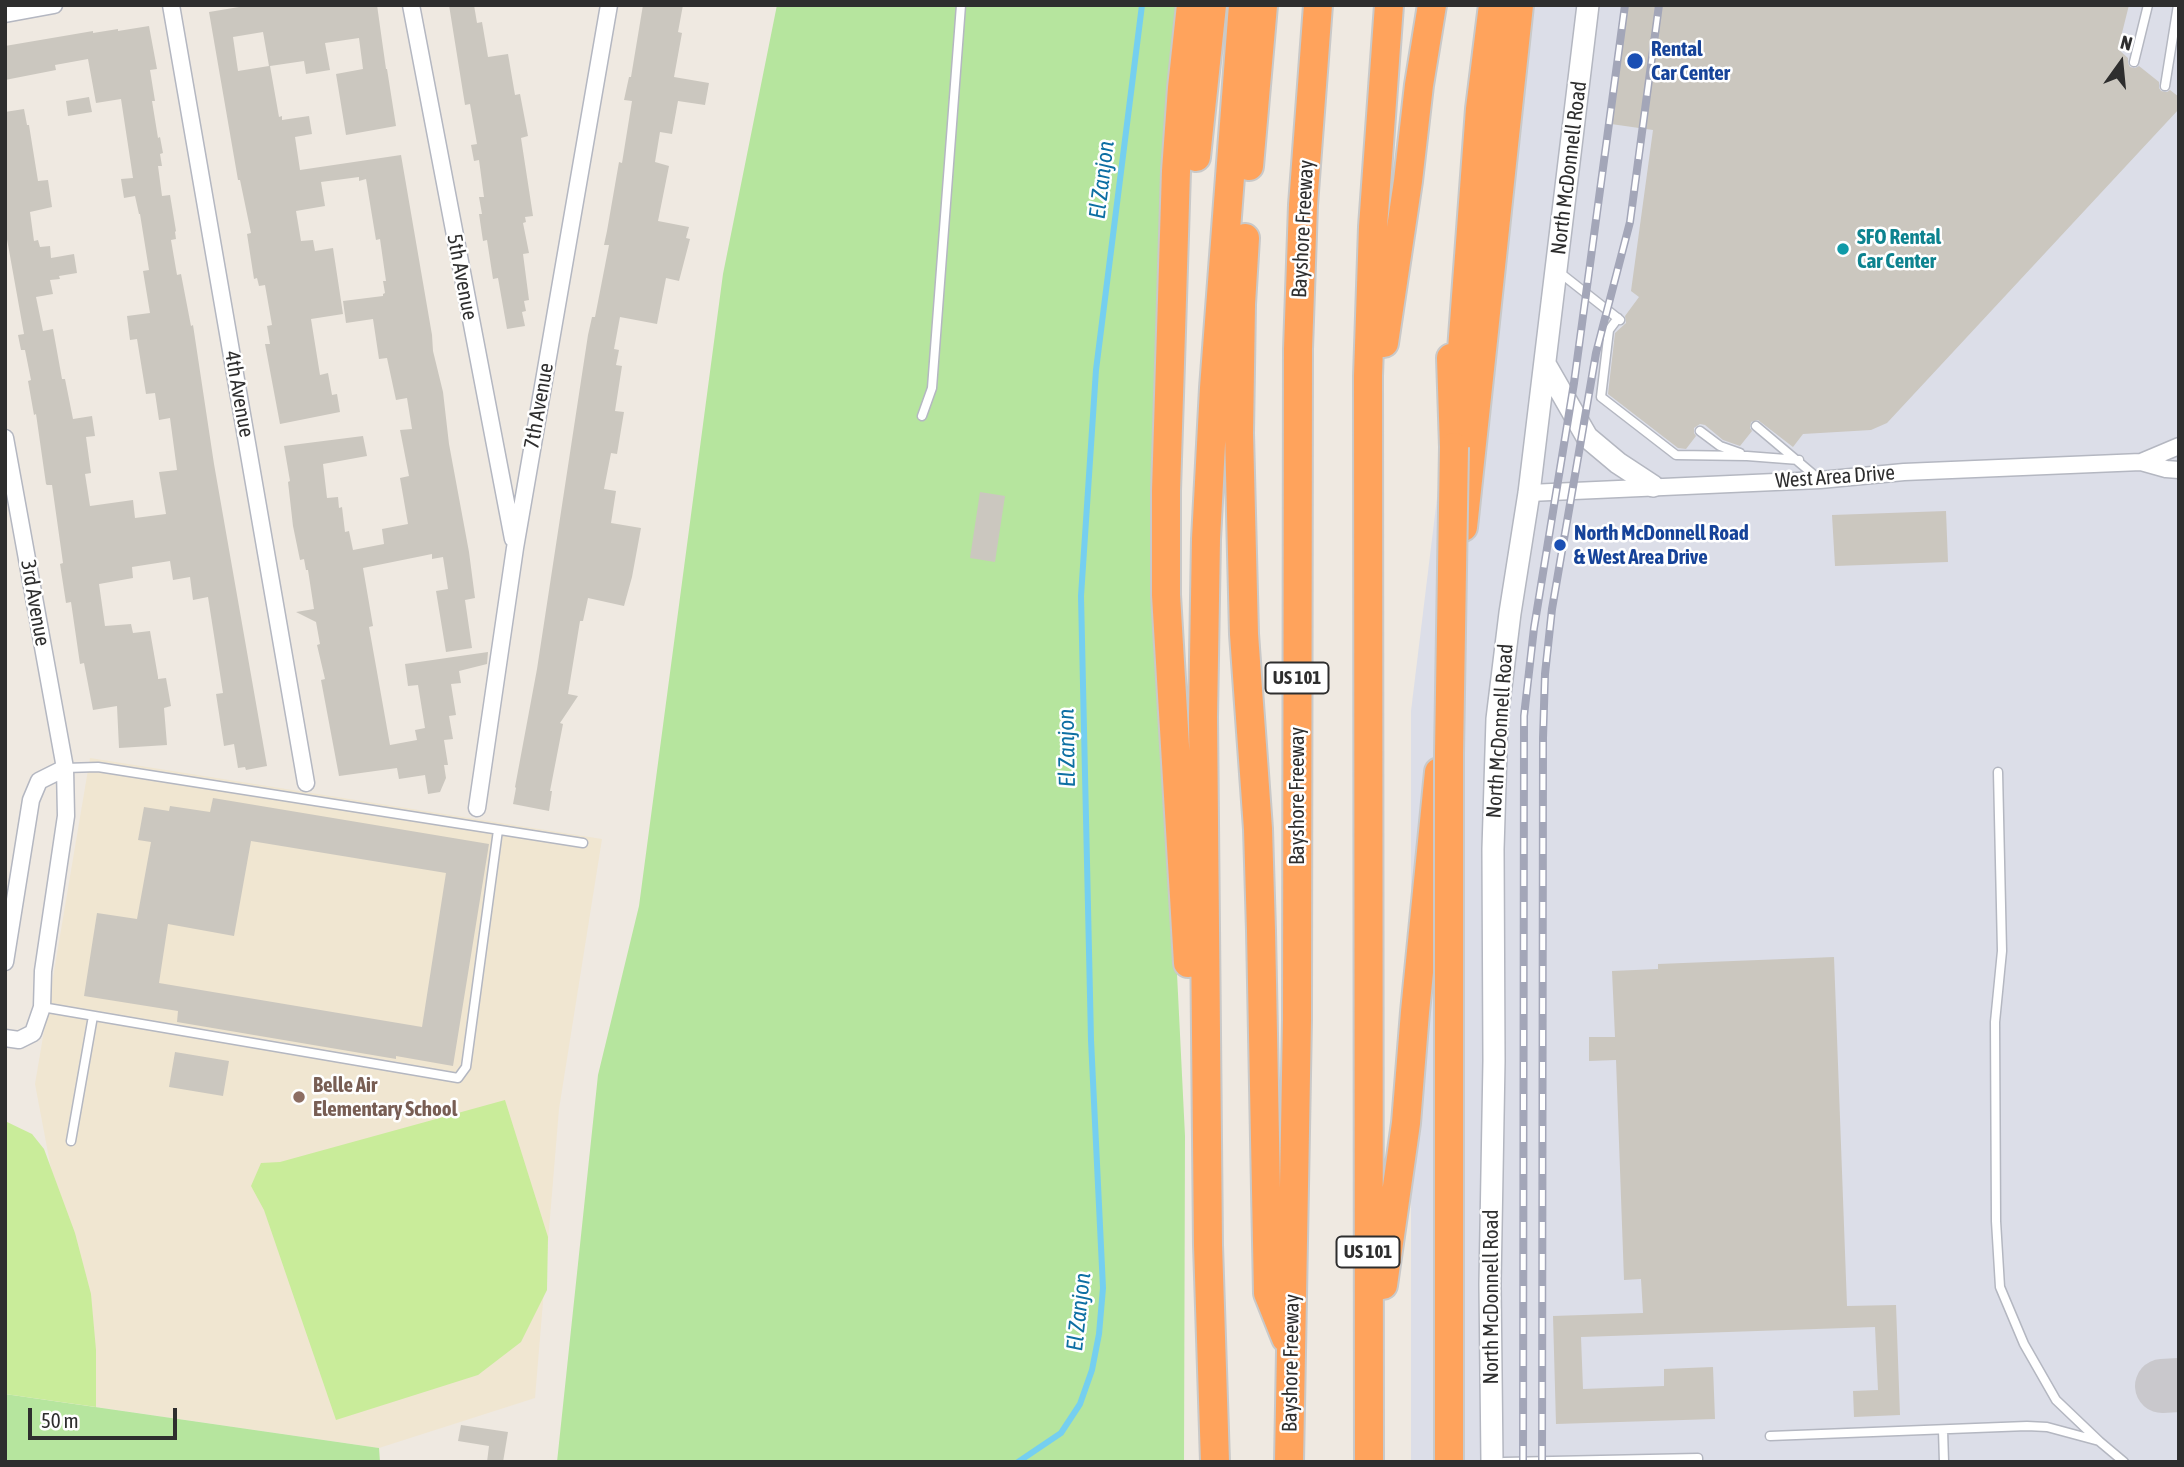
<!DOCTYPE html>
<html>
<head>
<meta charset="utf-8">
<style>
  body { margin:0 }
  #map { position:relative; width:2184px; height:1467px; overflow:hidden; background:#efe9e1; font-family:"Asap Condensed",sans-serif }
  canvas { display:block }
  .frame { position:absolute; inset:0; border:7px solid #2e2e2e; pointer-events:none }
  .north { position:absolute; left:2086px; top:28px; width:70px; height:70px; -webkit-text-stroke:5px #fff; paint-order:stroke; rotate:15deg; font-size:19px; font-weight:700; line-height:28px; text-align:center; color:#2e2e2e }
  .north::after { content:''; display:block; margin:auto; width:24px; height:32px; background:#2e2e2e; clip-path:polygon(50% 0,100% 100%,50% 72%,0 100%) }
  .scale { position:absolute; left:28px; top:1408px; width:149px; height:32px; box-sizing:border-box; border:4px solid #2e2e2e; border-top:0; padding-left:9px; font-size:21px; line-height:24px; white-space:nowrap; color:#2e2e2e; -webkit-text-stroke:5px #fff; paint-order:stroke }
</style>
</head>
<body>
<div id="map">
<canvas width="2184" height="1467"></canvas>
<div class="frame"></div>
<div class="north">N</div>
<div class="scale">50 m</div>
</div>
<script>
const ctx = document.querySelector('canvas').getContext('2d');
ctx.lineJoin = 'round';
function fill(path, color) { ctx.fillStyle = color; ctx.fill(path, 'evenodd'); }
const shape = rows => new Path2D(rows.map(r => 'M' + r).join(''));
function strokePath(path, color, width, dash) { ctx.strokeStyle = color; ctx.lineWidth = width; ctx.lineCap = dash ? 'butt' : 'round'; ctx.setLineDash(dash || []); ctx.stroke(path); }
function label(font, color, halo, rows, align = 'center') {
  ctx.font = font + ' "Asap Condensed",sans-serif'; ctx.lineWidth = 5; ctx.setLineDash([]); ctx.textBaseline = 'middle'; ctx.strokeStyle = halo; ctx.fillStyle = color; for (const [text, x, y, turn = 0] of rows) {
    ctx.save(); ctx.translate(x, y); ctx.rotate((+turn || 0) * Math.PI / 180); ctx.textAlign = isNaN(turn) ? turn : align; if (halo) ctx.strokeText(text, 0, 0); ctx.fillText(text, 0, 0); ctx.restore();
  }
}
fill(shape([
  [90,758,602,839,559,1109,535,1398,379,1448,96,1407,35,1084]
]), '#f0e6d1');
fill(shape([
  [1501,5,2179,5,2179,1462,1411,1462,1411,711,1459,318]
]), '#dcdee8');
fill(shape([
  [777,5,1202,5,1182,176,1159,608,1185,1136,1184,1462,557,1462,598,1075,639,906,723,274],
  [5,1394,379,1448,380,1462,5,1462]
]), '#b6e59e');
fill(shape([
  [505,1100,548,1237,547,1290,521,1342,478,1375,336,1420,264,1210,251,1186,261,1163,280,1162],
  [5,1121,32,1134,44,1149,75,1233,91,1294,96,1350,96,1407,5,1394]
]), '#c9ec9a');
strokePath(shape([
  [1018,1462,1061,1433,1080,1404,1092,1370,1099,1334,1103,1288,1091,1040,1081,596,1096,370,1142,5]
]), '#75cff0', 6);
strokePath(shape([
  [2162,1386,2179,1385]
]), '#c9c8cc', 54);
fill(shape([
  [251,5,377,5,386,69,387,69,396,126,346,135,336,74,363,69,359,38,325,43,330,70,306,74,304,61,270,66,279,117,282,116,282,120,309,116,312,134,295,137,300,170,401,155,432,335,433,351,443,392,449,444,469,552,475,598,465,600,472,648,446,652,436,591,448,589,443,557,432,559,432,554,363,568,373,626,369,627,390,745,417,740,415,730,425,728,418,685,408,686,405,664,488,652,487,664,459,671,461,683,451,684,456,715,449,716,453,739,444,740,448,765,444,765,446,778,440,792,428,794,425,775,399,779,397,768,339,776,321,680,325,679,317,645,320,644,316,622,296,612,314,609,308,570,306,570,304,559,300,560,293,526,288,482,290,481,284,446,363,436,367,456,323,464,327,498,338,497,339,508,342,507,345,532,349,531,353,550,384,544,382,529,408,524,400,478,409,476,400,430,412,429,407,398,396,400,387,358,379,359,373,319,346,323,343,301,383,296,383,294,385,293,383,281,386,281,380,239,376,240,366,179,359,181,359,177,321,182,325,206,296,211,301,241,313,240,315,251,333,248,343,314,311,319,320,375,328,373,332,395,337,394,340,412,280,424,265,344,270,344,267,326,272,325,265,285,259,286,257,278,254,279,247,234,251,233,240,180,238,180,209,12],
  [263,32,269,66,238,71,233,37],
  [449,5,474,5,477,23,482,22,488,57,508,54,515,95,520,94,528,136,521,138,533,216,525,217,526,222,523,223,529,253,523,254,529,300,524,301,526,311,522,312,525,326,507,329,498,278,493,279,487,240,483,241,479,214,482,214,479,197,484,197,479,160,474,161,471,145,477,144,470,104,465,105],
  [643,5,683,5,678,32,682,33,674,77,709,83,705,105,678,101,672,134,660,132,655,162,669,166,658,221,689,227,686,238,690,239,679,281,666,278,657,324,620,317,614,349,619,350,616,365,622,366,615,411,624,412,617,454,611,453,604,489,616,491,611,523,641,528,632,577,624,606,588,598,583,621,580,621,568,694,578,696,560,723,563,724,550,791,552,791,549,811,513,804,516,788,515,787,537,669,588,335,592,317,595,317,609,245,604,245,607,231,619,162,622,163,632,101,624,100,629,77,631,77],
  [1627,5,2129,5,2118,49,2128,58,2128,63,2130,67,2135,68,2139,66,2159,82,2159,88,2161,91,2167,92,2170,90,2179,97,2179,109,1887,423,1871,430,1803,434,1793,447,1758,420,1751,422,1750,428,1752,431,1740,446,1723,440,1705,425,1700,424,1694,428,1694,433,1696,436,1686,449,1678,448,1608,394,1615,333,1626,323,1625,316,1639,297,1631,291,1653,130,1611,124],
  [149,26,157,69,150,70,155,101,152,101,158,138,160,137,163,153,160,154,162,166,158,166,162,196,170,195,176,231,175,232,176,239,171,240,177,275,181,274,191,326,193,325,214,464,267,766,246,770,245,767,238,768,234,744,224,746,216,694,223,693,208,597,193,600,190,577,173,580,170,561,132,567,133,578,99,584,105,626,131,624,133,633,150,631,158,677,158,679,166,678,171,706,164,708,167,745,119,748,117,706,93,710,84,663,80,664,71,602,66,603,60,564,63,563,52,485,47,485,46,484,36,414,34,415,28,381,31,380,25,350,21,350,18,335,24,334,5,228,5,112,24,109,27,125,29,125,38,181,48,180,52,207,30,212,34,241,38,240,40,247,50,246,51,258,74,254,77,273,59,276,60,279,50,280,53,294,36,297,43,331,53,329,62,379,65,379,73,419,92,416,95,436,86,437,91,473,85,474,90,506,133,500,135,518,166,514,159,472,177,470,170,418,159,420,155,393,146,394,137,339,130,340,127,316,150,313,143,271,149,270,140,214,139,214,135,196,124,198,121,179,133,178,121,99,96,103,88,59,55,65,56,70,5,80,5,46,93,31,93,33,118,29,118,31],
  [89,97,92,112,68,116,66,101],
  [980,492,1005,496,995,562,970,558],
  [1946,511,1948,562,1835,566,1832,515],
  [213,798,489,844,453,1066,396,1056,396,1059,177,1022,178,1011,84,996,97,913,137,919,151,842,138,840,144,807,169,811,170,806,210,812],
  [251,841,446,873,422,1027,159,983,168,924,234,936],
  [1834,957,1847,1306,1896,1305,1900,1415,1854,1417,1853,1391,1878,1390,1875,1327,1581,1337,1583,1389,1664,1386,1664,1369,1713,1367,1715,1419,1556,1424,1553,1316,1643,1313,1641,1279,1624,1280,1616,1060,1589,1061,1589,1037,1615,1037,1612,971,1658,969,1658,964],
  [175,1052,229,1061,223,1096,169,1087],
  [461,1425,508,1432,503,1462,487,1462,489,1446,458,1441]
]), '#cbc7bf');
const lane = shape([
  [2134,62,2148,5],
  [2165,86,2178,5],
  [1559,272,1620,320],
  [1618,318,1609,330,1601,397,1676,455,1747,456,1799,460],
  [922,416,932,388,961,5],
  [1756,426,1820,480],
  [1700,431,1720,446,1740,453],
  [65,768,98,767,583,843],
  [1998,772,2002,951,1995,1022,1996,1221,2000,1287,2024,1344,2056,1400,2099,1441],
  [42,1007,458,1078,466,1067,498,830],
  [71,1141,93,1016],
  [1943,1430,1944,1462],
  [1770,1436,2027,1426,2047,1427,2099,1441,2124,1462],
  [1504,1462,1698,1458,1698,1462]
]);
const street = shape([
  [171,5,306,783],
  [411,5,513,539],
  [5,14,54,5],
  [5,438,65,768,66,816,43,971,42,1007,33,1033,19,1040,5,1038],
  [2141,462,2166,469,2179,470],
  [1529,493,1820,480,1904,472,2141,462,2179,446],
  [477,808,515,548,609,5],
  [5,962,31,800,39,781,65,768]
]);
const secondary = shape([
  [1545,364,1587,437,1618,463,1653,486],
  [1492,1462,1490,1284,1494,1061,1493,849,1497,719,1510,613,1529,493,1588,5]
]);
const highway = shape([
  [1196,157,1212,5],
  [1249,166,1263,5],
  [1245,238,1241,304,1239,433,1244,634,1258,829,1261,931,1268,1293,1286,1338],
  [1384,343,1408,181,1419,85,1432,5],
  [1451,358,1454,447],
  [1460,377,1480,109,1493,5],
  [1463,527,1519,5],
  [1188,963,1166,595,1166,491,1176,171,1182,88,1191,5],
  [1383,1285,1406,1123,1415,1012,1439,772],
  [1215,1462,1208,1245,1203,717,1206,539,1214,388,1243,5],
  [1289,1462,1297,1020,1298,349,1303,205,1318,5],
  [1369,1462,1368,376,1373,227,1389,5]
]);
strokePath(lane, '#b4b7c1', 11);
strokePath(street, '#b4b7c1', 19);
strokePath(secondary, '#b4b7c1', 24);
strokePath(highway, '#c9c9c9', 32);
strokePath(lane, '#fff', 8);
strokePath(street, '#fff', 16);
strokePath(secondary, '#fff', 21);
strokePath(highway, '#ffa35c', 28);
const rail = shape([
  [1523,1462,1524,716,1534,628,1574,383,1625,5],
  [1542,1462,1543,738,1545,674,1552,609,1596,353,1630,222,1659,5]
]);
strokePath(rail, '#a3a6b8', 8);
strokePath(rail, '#fff', 5, [16]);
const highwayBridge = shape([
  [1449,1462,1449,753,1454,447]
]);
strokePath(highwayBridge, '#c9c9c9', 32, []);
strokePath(highwayBridge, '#ffa35c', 28);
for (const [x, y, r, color] of [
  [1635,61,9,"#1a4fb4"],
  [1843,249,7,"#0f9aa8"],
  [1560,545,7,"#1a4fb4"],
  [299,1097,7,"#8d6e63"]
]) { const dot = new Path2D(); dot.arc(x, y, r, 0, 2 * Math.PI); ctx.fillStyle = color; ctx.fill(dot); strokePath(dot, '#fff', 2.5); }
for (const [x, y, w] of [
  [1297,678,63],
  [1368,1252,63]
]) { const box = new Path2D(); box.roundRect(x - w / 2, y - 15.5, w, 31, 5); ctx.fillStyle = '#fff'; ctx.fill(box); strokePath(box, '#2e2e2e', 2); }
label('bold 19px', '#2e2e2e', null, [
  ["US 101",1297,678],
  ["US 101",1368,1252]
]);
label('bold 21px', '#164399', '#fff', [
  ["Rental",1651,49],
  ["Car Center",1651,73],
  ["North McDonnell Road",1574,533],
  ["& West Area Drive",1574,557]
], 'left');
label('21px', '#2e2e2e', '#fff', [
  ["North McDonnell Road",1569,168,-83],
  ["Bayshore Freeway",1303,229,-87],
  ["5th Avenue",462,277,79],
  ["4th Avenue",239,394,80],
  ["7th Avenue",539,406,-80],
  ["West Area Drive",1835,477,-4],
  ["3rd Avenue",35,603,80],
  ["North McDonnell Road",1500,731,-86],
  ["Bayshore Freeway",1297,796,-90],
  ["North McDonnell Road",1491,1297,-90],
  ["Bayshore Freeway",1291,1363,-89]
]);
label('bold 21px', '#0d838f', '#fff', [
  ["SFO Rental",1857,237],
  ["Car Center",1857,261]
], 'left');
label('bold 21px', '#785e54', '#fff', [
  ["Belle Air",313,1085],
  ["Elementary School",313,1109]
], 'left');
label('italic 23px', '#0d6fa3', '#fff', [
  ["El Zanjon",1102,180,-83],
  ["El Zanjon",1067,748,-91],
  ["El Zanjon",1079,1312,-84]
]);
</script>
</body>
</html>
